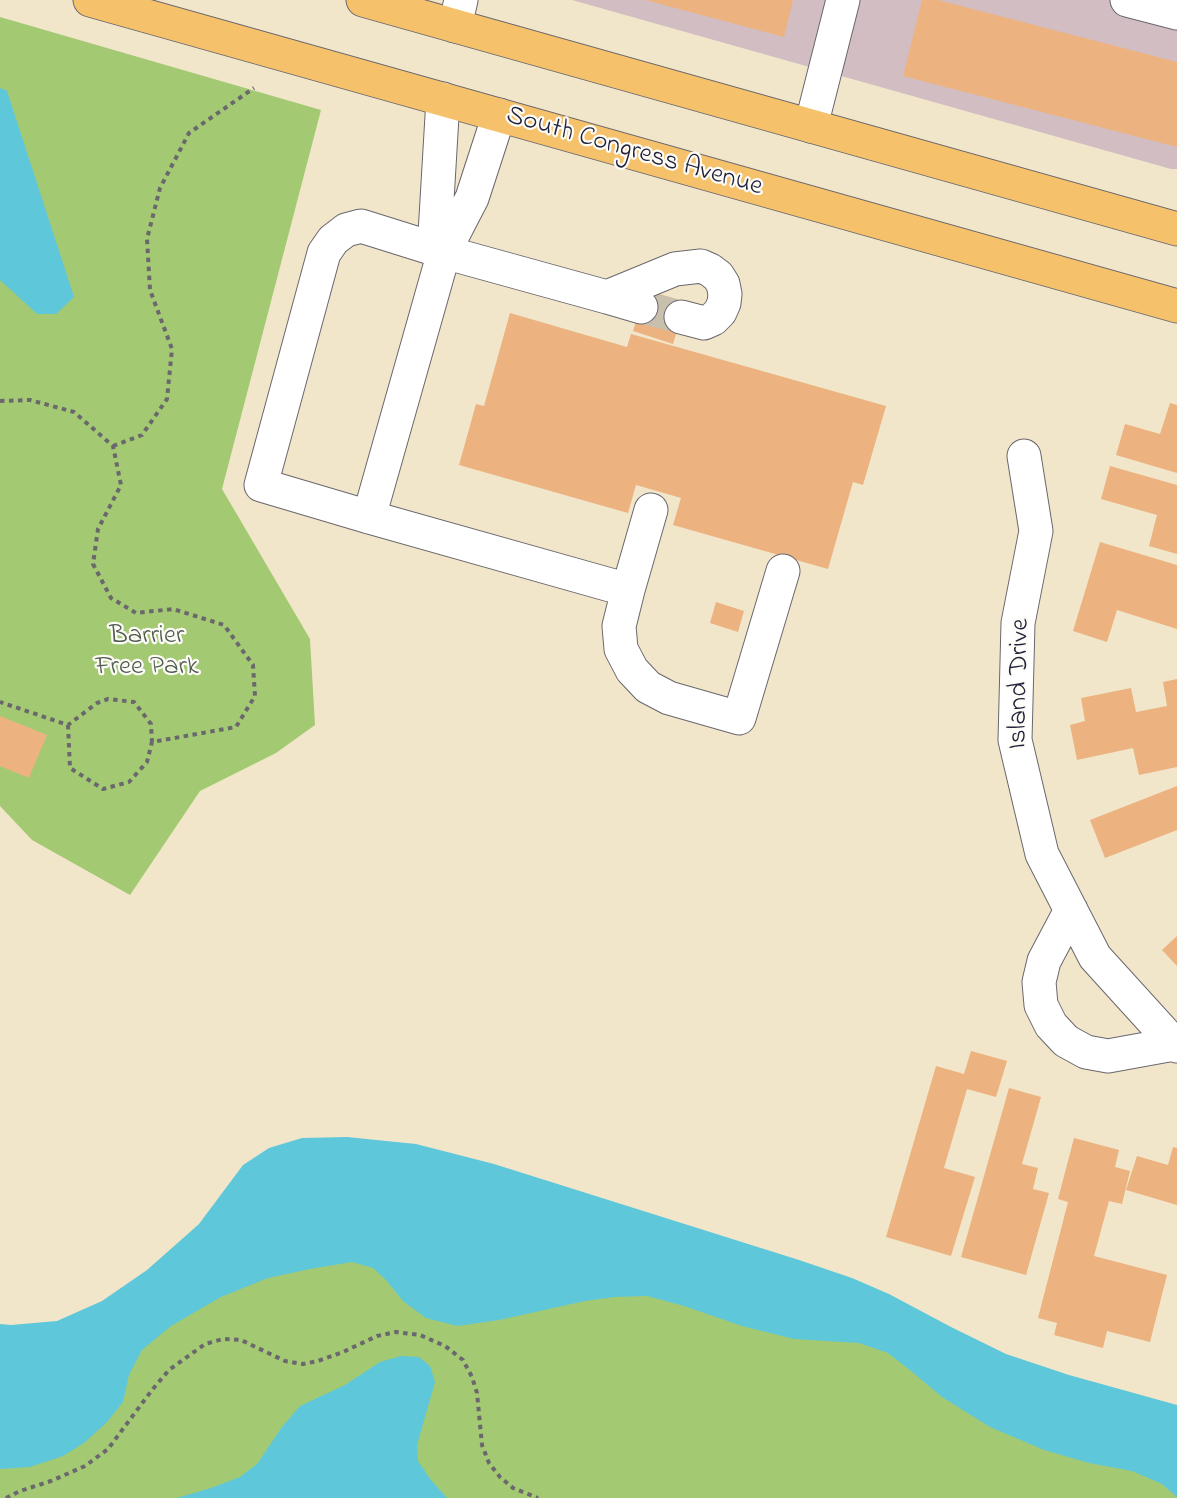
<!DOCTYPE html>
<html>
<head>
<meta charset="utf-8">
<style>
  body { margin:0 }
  canvas { display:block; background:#f1e6ca }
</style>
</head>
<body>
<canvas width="1177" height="1498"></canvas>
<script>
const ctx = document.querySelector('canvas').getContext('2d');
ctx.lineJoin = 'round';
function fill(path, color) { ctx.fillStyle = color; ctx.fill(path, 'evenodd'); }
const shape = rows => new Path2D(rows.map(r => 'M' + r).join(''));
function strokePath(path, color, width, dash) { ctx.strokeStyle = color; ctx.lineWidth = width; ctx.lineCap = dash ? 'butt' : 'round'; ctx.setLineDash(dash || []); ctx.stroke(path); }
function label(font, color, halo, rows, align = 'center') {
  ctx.font = font + ' "Indie Flower",sans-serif'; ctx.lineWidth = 4.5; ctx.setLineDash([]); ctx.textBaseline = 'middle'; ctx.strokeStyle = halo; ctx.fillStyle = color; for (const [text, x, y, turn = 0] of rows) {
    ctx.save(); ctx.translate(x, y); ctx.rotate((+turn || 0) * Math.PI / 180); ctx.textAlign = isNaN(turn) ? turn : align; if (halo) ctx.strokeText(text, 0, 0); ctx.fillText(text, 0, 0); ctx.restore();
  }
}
fill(shape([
  [572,0,1177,0,1177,169,1171,169]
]), '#d2bec2');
fill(shape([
  [0,17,321,110,222,489,310,639,315,725,276,753,200,791,130,895,32,840,0,806],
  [447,1206,1177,1422,1177,1498,0,1498,0,1405,313,1224]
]), '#a4c973');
fill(shape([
  [0,88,7,91,74,297,56,314,37,314,0,280],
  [347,1137,416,1144,494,1164,799,1260,852,1278,889,1294,951,1327,1006,1354,1069,1375,1177,1405,1177,1497,1162,1484,1132,1471,1089,1463,1044,1450,990,1427,942,1397,911,1371,888,1353,859,1343,794,1339,742,1326,684,1306,647,1296,615,1297,585,1301,499,1320,457,1326,426,1318,403,1301,386,1280,373,1268,352,1262,310,1269,268,1278,221,1297,171,1326,142,1350,129,1375,123,1402,107,1422,84,1443,63,1456,30,1467,0,1469,0,1324,11,1325,57,1321,102,1301,147,1270,199,1224,243,1165,269,1148,302,1138],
  [401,1356,419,1357,430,1366,435,1382,417,1445,418,1461,431,1480,447,1498,177,1498,211,1488,240,1477,257,1464,282,1427,300,1406,345,1385,380,1362]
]), '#5ec7da');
fill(shape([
  [645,0,793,0,784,37],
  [922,0,938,0,1177,62,1177,147,903,76],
  [646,290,686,302,673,344,633,331],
  [510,313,627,347,631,334,886,406,863,485,853,482,828,569,673,525,681,498,636,485,628,513,459,465,476,404,484,406],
  [1170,403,1177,405,1177,473,1116,455,1125,424,1160,434],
  [1110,466,1177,485,1177,554,1149,546,1157,515,1101,499],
  [1100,542,1177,565,1177,629,1117,610,1107,642,1073,631],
  [716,602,744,611,738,632,710,623],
  [1177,679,1177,767,1139,775,1133,748,1077,760,1070,725,1085,721,1081,698,1131,688,1136,712,1167,706,1163,682],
  [0,716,47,735,29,778,0,766],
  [1177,786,1177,830,1105,858,1090,820],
  [1177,936,1177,966,1162,950],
  [971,1051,1007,1061,996,1097,967,1089,944,1168,975,1177,951,1256,886,1237,936,1066,964,1074],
  [1009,1088,1041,1097,1022,1164,1038,1168,1033,1189,1049,1193,1026,1275,961,1257],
  [1074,1138,1119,1150,1115,1167,1130,1171,1122,1204,1109,1201,1094,1256,1167,1275,1150,1342,1107,1331,1103,1348,1054,1335,1057,1323,1038,1318,1068,1202,1058,1199],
  [1173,1147,1177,1148,1177,1205,1126,1190,1137,1156,1168,1165]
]), '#ecb280');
strokePath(shape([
  [641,307,681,317]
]), '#c8bfad', 33, [33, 16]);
const minor = shape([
  [1127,0,1177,13],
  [455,26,461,0],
  [443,99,435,234,444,252],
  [811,126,843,0],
  [607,297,444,252,361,226,346,230,333,240,324,253,261,485,369,517,628,590,651,510],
  [641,307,607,297,675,269,701,266,710,270,718,276,723,284,725,294,724,303,720,312,713,319,704,323,681,317],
  [1024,456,1036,531,1018,623,1015,740,1042,854,1095,957,1174,1044,1177,1046],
  [369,517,444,252,472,198,499,115],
  [628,590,619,626,621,649,632,670,648,687,669,698,739,718,783,571],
  [1071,910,1044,961,1039,982,1041,1005,1051,1025,1066,1041,1086,1052,1108,1056,1174,1044]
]);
const major = shape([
  [90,0,1177,306],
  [363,0,1177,229]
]);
strokePath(minor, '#6a676d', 35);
strokePath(major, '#6a676d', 35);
strokePath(shape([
  [0,401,30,400,74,412,113,446,121,485,98,529,93,564,111,598,136,613,173,609,224,625,253,665,255,696,236,727,152,742,151,724,134,702,108,699,97,703,68,725,0,702],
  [113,446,142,435,167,399,172,349,150,290,147,239,160,188,189,133,254,88],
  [68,725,70,768,103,789,129,782,147,762,152,742],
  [6,1498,20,1491,51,1481,85,1466,108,1449,152,1390,169,1370,205,1344,223,1339,241,1340,285,1361,303,1364,318,1361,343,1352,377,1336,396,1332,420,1335,445,1346,463,1360,472,1377,477,1393,482,1445,489,1463,500,1477,513,1488,538,1498]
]), '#6a676d', 4, [4.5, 4.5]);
strokePath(minor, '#fff', 33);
strokePath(major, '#f5c16b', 33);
label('27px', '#22223b', '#fdfcf7', [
  ["South Congress Avenue",634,153,16],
  ["Island Drive",1021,684,-89]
]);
label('27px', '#505c4f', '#fdfcf7', [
  ["Barrier",147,638],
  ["Free Park",147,669]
]);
</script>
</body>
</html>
